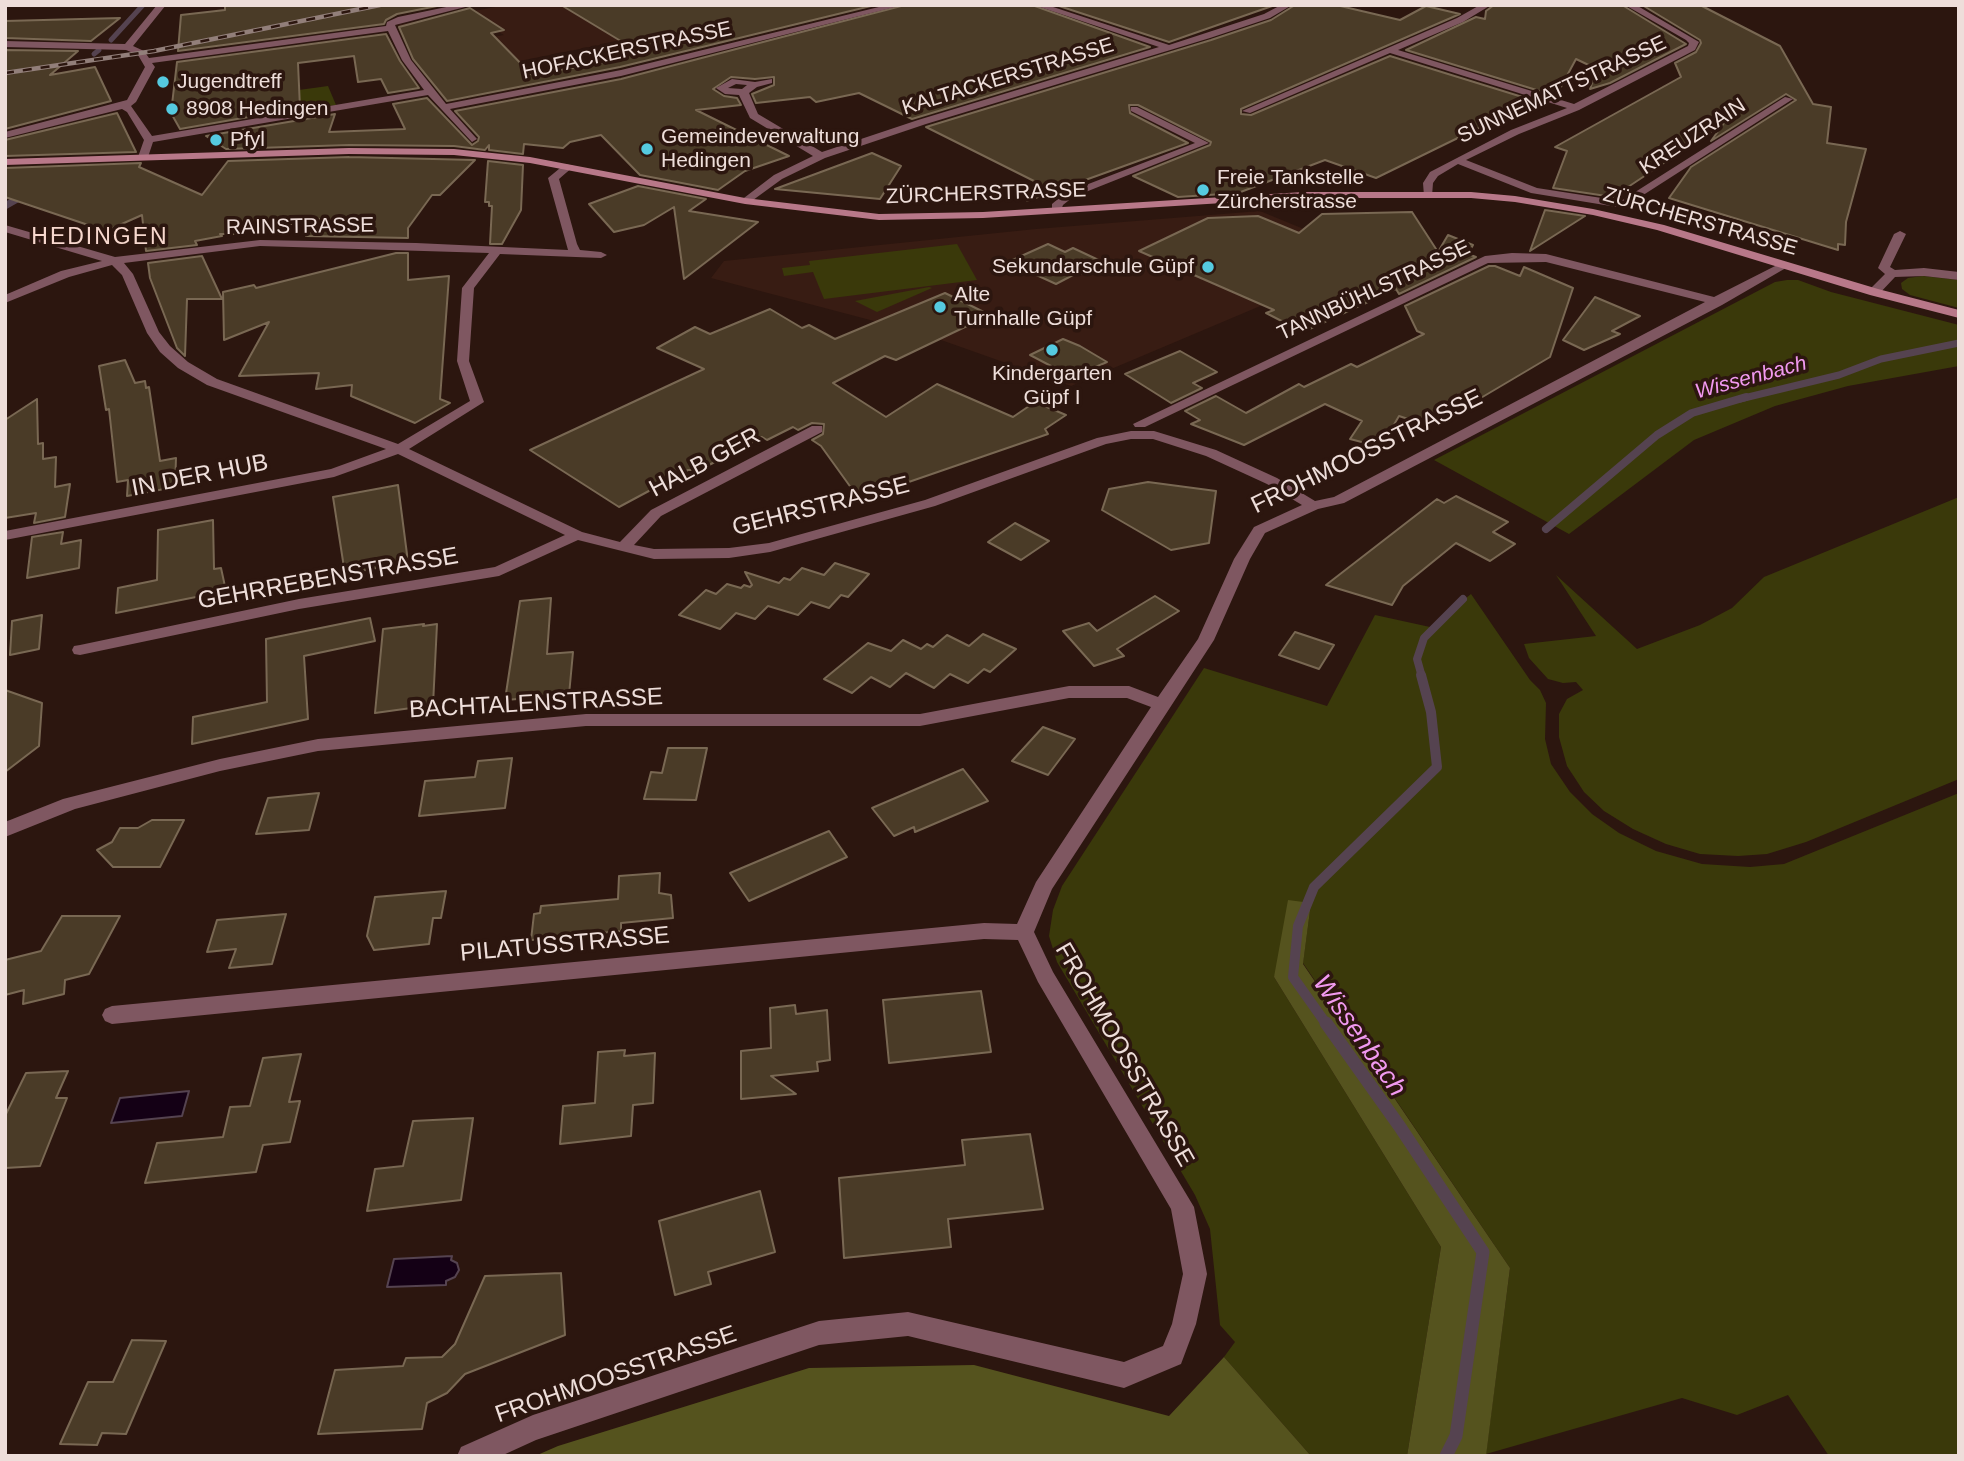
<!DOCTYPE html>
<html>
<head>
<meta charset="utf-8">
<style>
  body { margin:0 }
  #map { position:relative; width:1964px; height:1461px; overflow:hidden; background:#2c160f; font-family:Helvetica,sans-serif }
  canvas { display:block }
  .frame { position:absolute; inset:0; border:7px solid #eededa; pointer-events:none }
</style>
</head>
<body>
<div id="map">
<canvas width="1964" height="1461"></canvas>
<div class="frame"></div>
</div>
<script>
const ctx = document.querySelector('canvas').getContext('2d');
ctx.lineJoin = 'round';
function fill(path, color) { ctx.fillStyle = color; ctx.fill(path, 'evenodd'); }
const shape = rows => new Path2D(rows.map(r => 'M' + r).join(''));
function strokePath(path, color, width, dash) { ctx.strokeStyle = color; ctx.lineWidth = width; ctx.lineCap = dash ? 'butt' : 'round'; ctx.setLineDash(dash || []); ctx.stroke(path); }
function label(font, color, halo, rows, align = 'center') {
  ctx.font = font + ' Helvetica,sans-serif'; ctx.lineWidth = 7; ctx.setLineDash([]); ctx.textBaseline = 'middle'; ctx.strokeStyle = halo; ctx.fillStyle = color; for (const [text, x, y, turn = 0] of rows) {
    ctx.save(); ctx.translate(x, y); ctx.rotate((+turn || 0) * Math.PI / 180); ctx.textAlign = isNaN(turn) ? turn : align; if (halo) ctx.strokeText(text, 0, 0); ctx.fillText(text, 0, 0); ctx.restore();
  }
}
fill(shape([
  [506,5,801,5,429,79,409,51,504,35,493,29,403,32,398,25],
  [1260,211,1374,258,1071,386,927,335,711,278,724,261,1036,229]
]), '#381c13');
fill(shape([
  [328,86,336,105,269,116,270,94],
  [957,244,977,280,824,299,813,272,784,276,782,268,810,265,809,261],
  [1923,276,1959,280,1959,308,1910,295,1902,289,1901,283,1908,278],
  [1787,280,1798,280,1831,292,1959,325,1959,366,1848,386,1775,406,1694,440,1569,534,1434,460,1775,282],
  [929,287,932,288,877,312,855,301],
  [1959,497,1959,779,1806,842,1767,854,1738,856,1700,854,1666,844,1633,829,1604,811,1584,792,1567,766,1559,737,1559,714,1567,699,1583,690,1576,682,1563,683,1548,679,1529,658,1524,644,1596,636,1556,575,1637,649,1700,625,1732,608,1764,577],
  [1471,594,1530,680,1540,690,1546,703,1545,739,1551,764,1570,792,1592,814,1619,833,1656,851,1702,864,1750,867,1784,864,1959,793,1959,1456,1829,1456,1788,1395,1737,1415,1682,1398,1486,1454,1510,1268,1303,963,1311,903,1274,977,1441,1247,1407,1456,1311,1456,1224,1357,1235,1342,1220,1325,1210,1229,1195,1195,1057,962,1049,936,1053,910,1062,886,1204,668,1327,706,1375,615,1430,627]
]), '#3a390a');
fill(shape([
  [1288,900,1311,903,1303,964,1510,1268,1486,1456,1407,1456,1441,1247,1274,977],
  [1224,1357,1311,1456,535,1456,558,1446,809,1368,974,1365,1169,1416]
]), '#55531e');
const water = shape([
  [189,1091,182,1116,111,1123,120,1098,189,1091],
  [452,1256,451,1260,457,1263,459,1270,455,1277,446,1281,446,1285,387,1287,394,1259,452,1256]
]);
fill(water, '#140015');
strokePath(water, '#554350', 2);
strokePath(shape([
  [111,40,143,5],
  [94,54,99,50]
]), '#554350', 5);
strokePath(shape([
  [5,206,26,194],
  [1740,399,1839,375,1881,359,1959,343]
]), '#554350', 7);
strokePath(shape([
  [1546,529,1657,435,1692,413,1746,397],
  [1422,677,1417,659,1424,638,1463,599]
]), '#554350', 8);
strokePath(shape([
  [1327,1025,1293,977,1298,926,1314,887,1437,767,1431,712,1421,675]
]), '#554350', 10);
strokePath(shape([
  [1326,1023,1400,1127,1483,1252,1456,1436,1446,1456]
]), '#554350', 13);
const building = shape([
  [225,5,442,5,397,14,386,20,384,24,178,51,181,15,225,10,225,5],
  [561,5,875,5,620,67,447,101,413,59,399,27,470,8,504,30,491,33,532,75,612,61,604,55,634,49,561,5],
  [905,5,1032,5,1150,47,912,119,859,93,816,102,810,97,756,103,752,94,774,85,774,77,755,79,731,77,713,89,724,96,737,98,741,105,696,110,789,156,745,171,718,190,640,175,601,135,570,142,563,148,524,144,523,154,489,150,489,145,485,150,454,146,349,145,226,149,206,136,335,114,329,132,405,129,393,104,427,98,472,145,478,141,479,137,455,111,621,79,905,5],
  [1056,5,1275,5,1169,42,1056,5],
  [1295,5,1336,5,1400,20,1426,6,1460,14,1241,109,1241,114,1251,115,1390,56,1545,104,1519,113,1513,111,1376,178,1325,160,1238,193,1178,197,1133,176,1210,145,1211,142,1138,105,1129,105,1130,113,1188,143,1027,201,1036,182,926,127,1211,40,1271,20,1295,5],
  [1494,5,1622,5,1686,44,1610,83,1590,89,1597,69,1576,59,1556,96,1406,50,1476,17,1485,19,1486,11,1494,5],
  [1642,5,1700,5,1780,46,1813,104,1831,107,1827,143,1866,149,1846,222,1845,245,1838,244,1838,250,1669,198,1691,167,1796,100,1786,94,1711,141,1724,123,1613,197,1553,188,1567,151,1555,147,1681,77,1675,63,1696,52,1701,43,1700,40,1642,5],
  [120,18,91,41,5,38,5,21,120,18],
  [386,34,400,61,419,88,388,93,381,79,358,82,354,56,298,63,300,108,180,129,171,113,177,62,386,34],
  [5,50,78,51,50,75,95,67,111,101,5,129,5,50],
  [117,113,136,152,5,156,5,140,117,113],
  [872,153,901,166,880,199,775,189,872,153],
  [349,157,475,160,440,195,432,195,408,228,408,238,306,236,320,219,233,234,220,234,222,236,195,241,197,245,146,251,142,215,106,231,5,197,5,168,141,163,139,167,202,195,228,161,349,157],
  [488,161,523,165,521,210,502,244,490,244,492,206,489,206,489,202,485,202,488,161],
  [638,186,706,199,689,211,758,222,684,279,674,207,644,225,614,232,589,204,638,186],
  [1545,210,1585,216,1530,251,1545,210],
  [1412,212,1438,252,1448,235,1473,245,1468,254,1476,257,1399,294,1396,289,1303,332,1266,313,1274,310,1139,251,1208,218,1258,216,1299,233,1322,214,1412,212],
  [1048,244,1065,252,1073,248,1122,271,1075,274,1056,284,1008,262,1048,244],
  [396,253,408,253,408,280,449,276,440,399,450,403,415,423,351,396,352,385,316,389,319,373,239,376,269,322,224,340,223,292,254,285,256,288,396,253],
  [202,256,222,299,187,299,185,356,177,348,150,278,148,263,202,256],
  [1489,266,1495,266,1520,276,1524,267,1573,288,1550,357,1474,402,1458,394,1429,426,1399,416,1381,447,1350,439,1362,421,1325,404,1244,445,1191,424,1200,420,1185,411,1216,396,1246,413,1299,384,1304,387,1351,364,1357,367,1424,334,1417,331,1405,306,1489,266],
  [945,293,990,315,896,360,885,356,833,383,886,417,937,384,1013,417,1035,402,1066,415,1045,429,1048,434,900,485,857,496,821,446,812,440,823,434,824,424,812,423,798,430,793,427,767,440,762,437,694,473,693,470,688,470,619,507,530,450,704,369,657,348,695,327,710,334,770,309,802,328,809,325,835,339,945,293],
  [1595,297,1640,316,1612,331,1620,334,1584,350,1563,340,1595,297],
  [1063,339,1080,346,1107,362,1072,377,1030,355,1063,339],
  [1180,351,1217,372,1193,383,1202,388,1171,403,1125,374,1180,351],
  [125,360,135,383,145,381,146,388,149,387,160,461,176,458,175,487,127,496,128,480,117,482,109,409,106,410,99,366,125,360],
  [37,399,38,444,43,443,43,459,56,457,55,487,70,484,65,517,34,523,36,513,5,518,5,420,37,399],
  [1148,482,1216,491,1209,543,1171,550,1102,510,1109,489,1148,482],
  [398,485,408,562,345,574,333,497,398,485],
  [1456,496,1508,522,1493,532,1515,544,1490,561,1456,543,1403,586,1392,605,1326,585,1437,499,1444,503,1456,496],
  [213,520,214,569,221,568,226,591,116,613,118,588,157,580,158,530,213,520],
  [1015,523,1049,541,1021,560,988,542,1015,523],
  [63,532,61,544,81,540,79,568,27,578,32,537,63,532],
  [835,563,869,574,848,597,841,595,829,608,811,602,798,615,768,606,755,619,736,613,720,629,679,615,706,590,716,594,727,584,741,588,744,585,750,587,752,585,745,572,779,583,784,578,790,580,802,568,824,575,835,563],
  [1155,596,1179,611,1117,649,1124,656,1094,666,1063,631,1089,623,1097,631,1155,596],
  [551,598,547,654,573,652,569,695,505,700,520,601,551,598],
  [42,615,39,649,10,655,12,621,42,615],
  [370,618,375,641,304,656,308,719,192,744,193,717,267,702,266,639,370,618],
  [424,624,423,626,437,624,433,705,375,713,383,629,424,624],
  [1295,632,1334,645,1319,669,1279,655,1295,632],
  [983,634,1016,649,990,672,984,669,968,683,950,674,934,688,906,673,890,687,871,677,852,693,824,679,868,643,891,651,903,640,921,649,927,644,933,647,947,635,969,646,983,634],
  [5,690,42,703,39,746,5,772,5,690],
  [1043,727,1075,739,1048,775,1012,761,1043,727],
  [668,748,707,748,696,800,644,799,651,772,662,773,668,748],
  [512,758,505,808,419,816,425,781,475,777,478,761,512,758],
  [963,769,988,801,915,832,914,827,894,836,872,808,963,769],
  [319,793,309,830,256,834,268,798,319,793],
  [152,820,184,820,160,867,113,867,97,850,112,842,120,828,138,828,152,820],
  [829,831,847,857,749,901,730,873,829,831],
  [660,873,659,893,671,895,673,918,621,923,621,931,531,940,534,914,540,913,541,906,618,899,619,876,660,873],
  [446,891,441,918,433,918,429,944,374,950,367,936,375,897,446,891],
  [286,914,272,964,229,968,236,949,207,952,217,920,286,914],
  [62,916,120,916,89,974,65,980,64,994,23,1004,24,990,5,995,5,960,41,951,62,916],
  [981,991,991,1052,889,1063,883,1000,981,991],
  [795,1005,796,1014,827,1010,830,1060,817,1062,818,1071,771,1076,796,1094,741,1099,741,1051,771,1048,770,1008,795,1005],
  [625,1050,624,1056,655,1053,653,1103,633,1105,631,1136,560,1144,563,1106,595,1103,598,1052,625,1050],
  [301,1054,289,1102,300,1101,290,1142,263,1145,256,1172,145,1183,157,1143,223,1137,230,1107,250,1106,263,1058,301,1054],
  [68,1071,56,1098,67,1098,40,1166,5,1168,5,1116,26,1073,68,1071],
  [473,1118,461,1200,367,1211,375,1169,403,1166,413,1121,473,1118],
  [1030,1134,1043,1209,948,1219,951,1247,844,1258,839,1178,965,1165,962,1140,1030,1134],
  [760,1191,775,1252,708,1272,711,1284,675,1295,659,1221,760,1191],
  [561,1273,565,1335,465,1374,447,1393,427,1403,422,1429,318,1434,335,1370,403,1366,406,1358,442,1357,455,1344,485,1276,561,1273],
  [132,1340,166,1341,126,1434,102,1433,97,1445,60,1444,88,1382,113,1382,132,1340]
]);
fill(building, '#4a3b27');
strokePath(building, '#796853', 2);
fill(shape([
  [157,5,166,5,133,46,144,51,149,58,386,26,387,22,398,17,456,5,473,5,395,25,411,60,446,104,621,70,887,5,903,5,621,76,450,109,477,139,472,142,428,95,153,142,148,157,143,160,138,157,144,140,127,112,122,109,5,138,5,132,127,100,145,67,138,55,126,50,5,47,5,41,125,44,157,5],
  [388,31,402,60,424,90,152,136,131,106,136,102,155,67,152,63,388,31],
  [1034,5,1047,5,1169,45,1264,14,1281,5,1292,5,1270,18,1210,38,926,124,825,158,782,179,749,203,740,201,774,175,813,156,750,118,739,95,725,94,716,88,732,79,755,82,772,79,772,83,757,87,749,93,758,114,822,152,918,120,1159,47,1034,5],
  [736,84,747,85,742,89,728,88,736,84],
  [1480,5,1491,5,1463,22,1398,50,1574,104,1688,46,1689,43,1686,40,1625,5,1636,5,1699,42,1695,50,1579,110,1519,134,1466,160,1537,188,1621,201,1785,97,1793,99,1623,208,1531,193,1458,164,1438,176,1433,183,1432,196,1424,196,1423,183,1430,172,1511,130,1567,108,1390,53,1250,113,1242,111,1457,18,1480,5],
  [1131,107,1137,107,1209,143,1073,197,1063,205,1060,213,1052,213,1052,204,1065,193,1195,143,1131,111,1131,107],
  [565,164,574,166,559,179,577,244,580,250,601,252,607,255,601,258,500,254,474,288,469,361,484,402,409,449,582,532,620,542,651,510,812,426,822,426,822,432,661,516,634,545,654,549,729,548,769,543,925,500,1097,438,1131,431,1154,431,1216,450,1277,478,1315,501,1334,497,1705,302,1546,262,1488,263,1145,427,1135,427,1133,424,1485,256,1512,253,1546,254,1714,297,1781,263,1791,265,1722,305,1344,503,1318,509,1265,533,1250,559,1214,640,1052,889,1034,932,1053,972,1194,1207,1207,1274,1196,1324,1181,1364,1124,1388,908,1336,819,1345,536,1440,501,1456,457,1456,461,1447,533,1415,819,1321,908,1312,1124,1362,1163,1346,1172,1324,1183,1274,1171,1209,1038,982,1018,940,984,939,112,1024,105,1021,102,1015,105,1009,112,1006,984,923,1017,924,1036,882,1151,707,1127,698,1069,698,920,726,586,726,318,751,220,771,75,809,5,837,5,822,63,799,220,759,318,739,586,714,920,714,1069,686,1129,686,1158,697,1198,639,1234,559,1254,527,1302,505,1267,484,1206,456,1153,439,1131,439,1106,444,935,506,770,552,729,558,654,559,578,540,499,576,299,609,80,655,74,654,72,650,74,646,80,645,299,599,495,567,565,535,398,454,334,477,5,540,5,531,331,469,386,449,207,385,178,368,160,352,147,333,122,275,112,265,69,277,5,303,5,295,61,271,102,261,5,232,5,225,115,257,260,240,416,243,568,250,548,178,565,164],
  [260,246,489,253,462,288,457,361,470,401,398,444,217,379,188,362,170,346,159,332,133,274,124,263,260,246],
  [1900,231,1906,234,1890,267,1895,270,1924,268,1959,272,1959,280,1924,276,1895,277,1878,295,1870,295,1870,289,1885,274,1878,268,1894,234,1900,231]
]), '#7f5761');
fill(shape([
  [349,148,454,149,530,157,745,198,879,214,983,212,1303,192,1471,192,1515,196,1593,209,1664,225,1878,289,1959,310,1959,318,1870,295,1657,230,1593,215,1515,202,1471,198,1303,198,983,218,879,220,745,204,530,163,454,155,349,154,5,165,5,159,349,148]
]), '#b87889');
const rail = shape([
  [5,73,154,51,380,5]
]);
strokePath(rail, '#927f7a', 4.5);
strokePath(rail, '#2c160f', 2.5, [9]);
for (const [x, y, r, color] of [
  [163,82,7,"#55cae0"],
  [172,109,7,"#55cae0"],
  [216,140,7,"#55cae0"],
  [647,149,7,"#55cae0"],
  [1203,190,7,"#55cae0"],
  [1208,267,7,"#55cae0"],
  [940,307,7,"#55cae0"],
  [1052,350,7,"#55cae0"]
]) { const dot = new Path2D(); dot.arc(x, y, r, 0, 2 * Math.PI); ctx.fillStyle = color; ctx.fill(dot); strokePath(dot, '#2c160f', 2.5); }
label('21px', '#eededa', '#2c160f', [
  ["HOFACKERSTRASSE",627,51,-12],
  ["KALTACKERSTRASSE",1008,77,-17],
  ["SUNNEMATTSTRASSE",1562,90,-25],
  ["KREUZRAIN",1693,137,-33],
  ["ZÜRCHERSTRASSE",986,194,-2],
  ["ZÜRCHERSTRASSE",1700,222,16],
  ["RAINSTRASSE",300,227,-1],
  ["TANNBÜHLSTRASSE",1374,291,-25]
]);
label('21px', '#eededa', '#2c160f', [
  ["Jugendtreff",177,82],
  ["8908 Hedingen",186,109],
  ["Gemeindeverwaltung",661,137],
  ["Hedingen",661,161],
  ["Pfyl",230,140],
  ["Freie Tankstelle",1217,178],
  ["Zürcherstrasse",1217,202],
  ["Sekundarschule Güpf",1194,267,"right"],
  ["Alte",954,295],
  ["Turnhalle Güpf",954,319],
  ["Kindergarten",1052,374,"center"],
  ["Güpf I",1052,398,"center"]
], 'left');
label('italic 21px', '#f199f0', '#2c160f', [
  ["Wissenbach",1751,378,-15]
]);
ctx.letterSpacing = '2px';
label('23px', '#f7d8ce', '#2c160f', [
  ["HEDINGEN",100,238]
]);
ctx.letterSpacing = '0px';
label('24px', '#eededa', '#2c160f', [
  ["FROHMOOSSTRASSE",1367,452,-26],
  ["HALB GER",705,463,-28],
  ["IN DER HUB",200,476,-11],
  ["GEHRSTRASSE",821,507,-14],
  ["GEHRREBENSTRASSE",328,579,-10],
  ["BACHTALENSTRASSE",536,704,-3],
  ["PILATUSSTRASSE",565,945,-5],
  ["FROHMOOSSTRASSE",1124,1055,60],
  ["FROHMOOSSTRASSE",616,1375,-19]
]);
label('italic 26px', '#f199f0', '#2c160f', [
  ["Wissenbach",1359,1036,55]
]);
</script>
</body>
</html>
